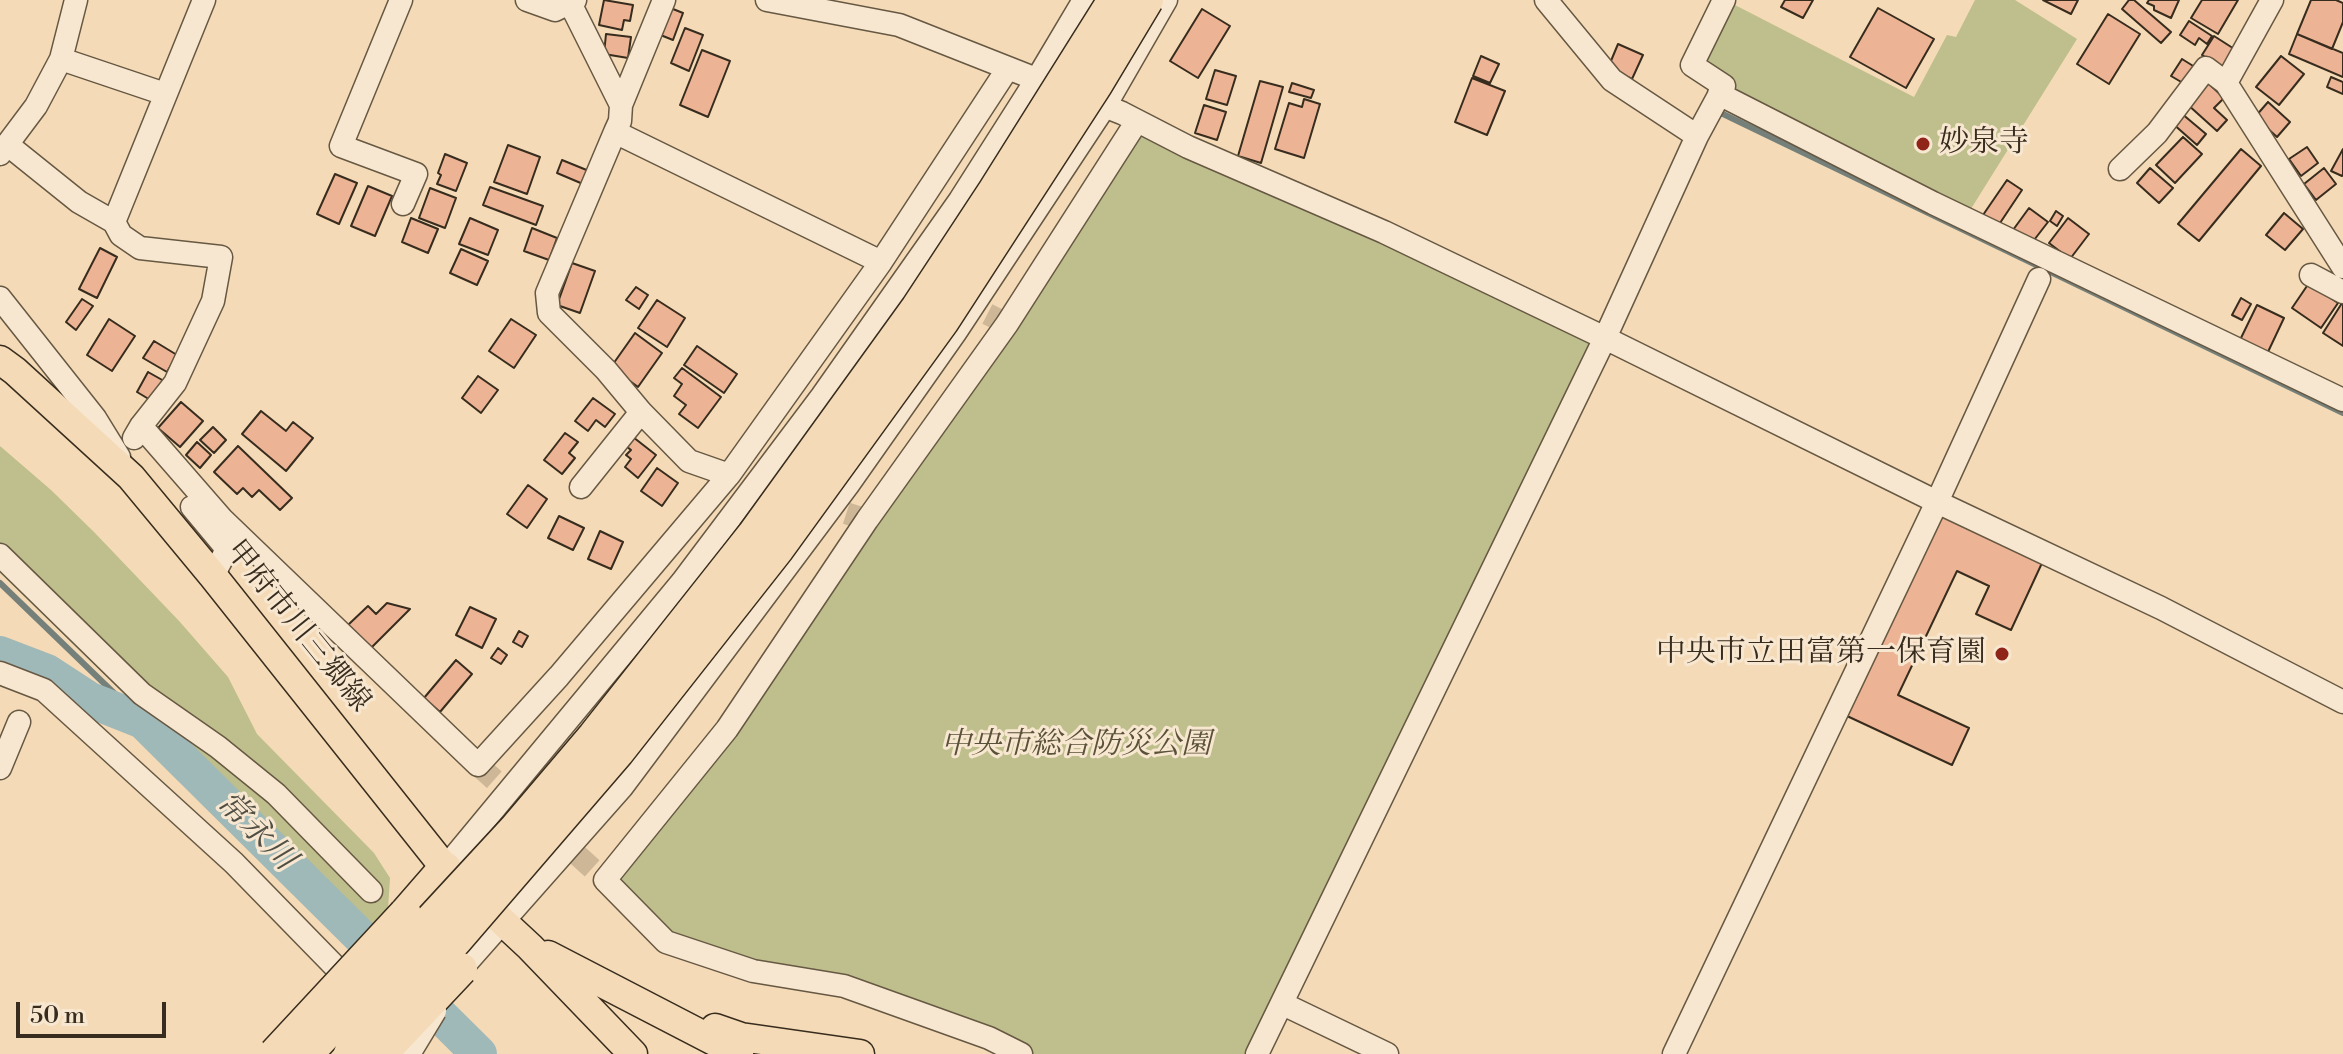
<!DOCTYPE html>
<html>
<head>
<meta charset="utf-8">
<style>
  body { margin:0 }
  #map { position:relative; width:2343px; height:1054px; overflow:hidden; background:#f4dab6; font-family:"Libre Bodoni",serif }
  canvas { display:block }
  .scale { position:absolute; left:16px; top:1002px; width:150px; height:36px; box-sizing:border-box; border:4px solid #372c1d; border-top:0; padding-left:10px; font-size:24px; line-height:28px; white-space:nowrap; color:#372c1d; -webkit-text-stroke:6px #f8e7d0; paint-order:stroke }
</style>
</head>
<body>
<div id="map">
<canvas width="2343" height="1054"></canvas>
<div class="scale">50 m</div>
</div>
<script>
const ctx = document.querySelector('canvas').getContext('2d');
ctx.lineJoin = 'round';
function fill(path, color) { ctx.fillStyle = color; ctx.fill(path, 'evenodd'); }
const shape = rows => new Path2D(rows.map(r => 'M' + r).join(''));
function strokePath(path, color, width, dash) { ctx.strokeStyle = color; ctx.lineWidth = width; ctx.lineCap = dash ? 'butt' : 'round'; ctx.setLineDash(dash || []); ctx.stroke(path); }
function label(font, color, halo, rows, align = 'center') {
  ctx.font = font + ' "Libre Bodoni","Noto Serif JP",serif'; ctx.lineWidth = 6; ctx.setLineDash([]); ctx.textBaseline = 'middle'; ctx.strokeStyle = halo; ctx.fillStyle = color; for (const [text, x, y, turn = 0] of rows) {
    ctx.save(); ctx.translate(x, y); ctx.rotate((+turn || 0) * Math.PI / 180); ctx.textAlign = isNaN(turn) ? turn : align; if (halo) ctx.strokeText(text, 0, 0); ctx.fillText(text, 0, 0); ctx.restore();
  }
}
fill(shape([
  [1975,0,2015,0,2077,39,1969,212,1730,92,1734,81,1705,58,1733,4,1914,97,1947,35,1956,37],
  [1137,121,1605,338,1257,1054,1021,1054,989,1038,666,942,605,880,727,729],
  [0,446,51,490,94,532,180,622,228,677,257,734,374,853,390,878,388,909,368,930,0,573]
]), '#bebf8c');
strokePath(shape([
  [1723,114,2343,413],
  [0,583,143,721]
]), '#75807a', 6);
strokePath(shape([
  [0,654,47,672,90,700,143,721,479,1054]
]), '#9fb8b8', 36);
const building = shape([
  [604,0,633,5,630,21,624,20,622,30,599,25,604,0],
  [1785,0,1813,0,1803,18,1781,7,1785,0],
  [2043,0,2078,0,2071,14,2043,0],
  [2129,0,2134,0,2171,32,2161,43,2122,9,2129,0],
  [2149,0,2179,0,2171,18,2154,10,2154,6,2147,3,2149,0],
  [2202,0,2238,0,2218,34,2191,18,2202,0],
  [2311,0,2336,0,2343,3,2343,22,2332,49,2297,34,2311,0],
  [668,7,683,13,673,40,658,34,668,7],
  [1878,8,1934,39,1906,88,1850,57,1878,8],
  [1202,9,1230,26,1198,78,1170,61,1202,9],
  [2108,14,2140,34,2109,84,2077,64,2108,14],
  [2189,21,2212,36,2207,44,2199,38,2195,45,2180,35,2189,21],
  [685,28,703,35,689,71,671,63,685,28],
  [606,34,631,37,628,58,604,54,606,34],
  [2297,34,2343,53,2343,77,2289,54,2297,34],
  [2214,36,2239,52,2228,71,2202,55,2214,36],
  [1618,44,1643,55,1632,79,1608,68,1618,44],
  [702,50,730,61,708,117,680,105,702,50],
  [1481,56,1499,64,1490,83,1473,76,1481,56],
  [2281,56,2304,74,2279,105,2256,87,2281,56],
  [2182,59,2198,69,2188,86,2171,76,2182,59],
  [1215,70,1236,76,1227,105,1206,99,1215,70],
  [2331,77,2343,82,2343,94,2327,87,2331,77],
  [1472,78,1505,91,1487,135,1455,122,1472,78],
  [1260,81,1283,87,1261,163,1238,156,1260,81],
  [2207,82,2224,98,2214,108,2227,120,2217,131,2187,104,2207,82],
  [1292,83,1314,90,1311,98,1289,92,1292,83],
  [1304,99,1320,104,1304,158,1275,149,1289,103,1302,107,1304,99],
  [2268,102,2290,122,2277,137,2255,117,2268,102],
  [1204,105,1226,112,1217,140,1195,133,1204,105],
  [2181,113,2206,134,2197,145,2172,123,2181,113],
  [2183,137,2202,154,2175,183,2156,165,2183,137],
  [508,145,540,157,527,194,494,182,508,145],
  [2307,147,2318,163,2301,176,2289,159,2307,147],
  [2241,149,2261,166,2199,241,2178,224,2241,149],
  [2343,149,2343,174,2342,176,2331,171,2343,149],
  [445,154,467,163,456,191,437,184,441,175,438,173,445,154],
  [562,160,589,171,583,184,557,173,562,160],
  [2150,168,2173,188,2159,203,2137,183,2150,168],
  [2324,168,2336,184,2316,200,2304,184,2324,168],
  [335,174,357,183,339,224,317,214,335,174],
  [2007,180,2022,190,1998,226,1983,215,2007,180],
  [368,186,392,196,375,236,351,226,368,186],
  [490,187,543,206,536,225,483,205,490,187],
  [430,188,456,198,445,228,419,218,430,188],
  [2029,208,2048,222,2031,244,2013,230,2029,208],
  [2056,211,2063,216,2057,226,2050,221,2056,211],
  [2284,213,2303,229,2285,250,2266,235,2284,213],
  [411,218,438,229,428,253,402,242,411,218],
  [470,218,498,230,488,255,459,244,470,218],
  [2068,218,2089,234,2070,259,2049,243,2068,218],
  [532,228,557,238,549,260,524,251,532,228],
  [100,248,117,257,97,298,79,289,100,248],
  [461,249,488,261,477,285,450,273,461,249],
  [572,263,595,271,580,313,557,305,572,263],
  [2309,283,2338,303,2321,328,2292,308,2309,283],
  [636,287,648,295,639,309,626,300,636,287],
  [2241,298,2251,304,2242,320,2232,315,2241,298],
  [82,299,93,306,76,330,66,322,82,299],
  [657,300,685,318,667,347,638,328,657,300],
  [2342,303,2343,303,2343,346,2323,333,2342,303],
  [2257,305,2284,318,2267,354,2240,340,2257,305],
  [109,319,135,336,112,371,87,355,109,319],
  [511,319,536,335,514,368,489,351,511,319],
  [635,333,662,353,638,387,611,367,635,333],
  [154,341,177,355,167,372,143,358,154,341],
  [697,346,737,374,724,393,684,365,697,346],
  [682,368,721,397,698,428,679,414,686,405,674,396,682,384,674,378,682,368],
  [148,372,164,381,152,401,137,392,148,372],
  [478,376,498,390,481,413,462,398,478,376],
  [593,398,615,414,605,427,596,420,588,431,575,421,593,398],
  [181,402,203,421,180,447,158,428,181,402],
  [261,411,286,431,293,422,313,438,286,471,242,434,261,411],
  [213,427,226,440,214,453,200,440,213,427],
  [565,433,578,442,569,453,575,458,562,474,544,460,565,433],
  [633,437,656,455,638,478,625,467,631,459,626,455,631,450,626,446,633,437],
  [197,442,211,455,200,468,186,455,197,442],
  [238,446,292,498,280,510,259,490,252,497,243,488,237,494,214,472,238,446],
  [657,468,678,483,662,506,641,491,657,468],
  [528,485,547,499,527,528,507,514,528,485],
  [1941,515,2042,563,2011,630,1976,614,1989,586,1957,571,1898,695,1969,728,1952,765,1847,716,1941,515],
  [559,516,584,528,573,550,548,538,559,516],
  [600,531,623,542,611,569,588,559,600,531],
  [387,603,410,609,371,648,348,625,368,606,376,614,387,603],
  [470,607,496,619,482,648,456,635,470,607],
  [519,631,528,636,522,647,513,642,519,631],
  [498,648,507,655,501,664,491,658,498,648],
  [456,660,472,674,440,712,424,698,456,660]
]);
fill(building, '#ecb494');
strokePath(building, '#372c1d', 2);
strokePath(shape([
  [958,299,1007,324],
  [815,503,867,520],
  [478,765,605,880]
]), '#ceb797', 22, [22, 11]);
const minor = shape([
  [401,0,341,146,416,174,403,204],
  [527,0,555,10,575,0],
  [1546,0,1612,80,1697,136],
  [2272,0,2226,83,2343,267],
  [61,59,165,94],
  [1008,68,1122,113,1188,147,1384,232,1605,338,1937,502,2161,608,2343,702],
  [1719,94,1933,203,2343,400],
  [621,105,664,0],
  [615,132,881,262],
  [8,145,79,202,114,222],
  [0,154,36,106,61,59,76,0],
  [2120,169,2157,133,2206,68,2226,83],
  [2311,275,2343,292],
  [0,298,95,418,119,457],
  [141,426,222,519,478,765,559,676,729,475,689,461,641,412,606,370,549,313,547,293,615,132,620,121,621,105,570,3],
  [134,438,141,426,175,383,213,301,221,257,140,248,121,235,114,222,204,0],
  [729,475,881,262,1008,68,899,25,767,0],
  [581,487,641,412],
  [192,507,227,549,213,576],
  [0,555,142,694,218,747,276,794,371,891],
  [0,673,44,690,234,863,356,988],
  [0,768,19,722],
  [445,868,682,582,822,396,960,200,1037,79,1084,0],
  [461,969,622,787,848,485,955,333,1105,106,1166,0],
  [1283,1004,1387,1054],
  [1021,1054,989,1038,844,986,753,971,666,942,605,880,727,729,867,520,1007,324,1137,121],
  [1257,1054,1605,338,1697,136,1724,86,1692,65,1724,0],
  [1674,1054,1937,502,2039,279]
]);
const major = shape([
  [0,360,15,371,131,477,213,576,445,868,530,947,633,1054],
  [548,955,739,1054],
  [715,1028,741,1037,860,1054]
]);
const highway = shape([
  [405,914,445,868]
]);
strokePath(minor, '#665843', 25);
strokePath(major, '#372c1d', 31);
strokePath(highway, '#372c1d', 35);
strokePath(minor, '#f8e7d0', 22);
strokePath(major, '#f4dab6', 28);
strokePath(highway, '#f4dab6', 32);
const minorBridge = shape([
  [409,1054,435,1011]
]);
const highwayBridge = shape([
  [275,1054,405,914],
  [307,1054,515,829,594,736,753,535,917,308,994,191,1114,0],
  [350,1054,456,940,618,752,777,550,943,321,1096,85,1147,0],
  [381,1054,461,969]
]);
strokePath(minorBridge, '#665843', 25, []);
strokePath(highwayBridge, '#372c1d', 35, []);
strokePath(minorBridge, '#f8e7d0', 22);
strokePath(highwayBridge, '#f4dab6', 32);
for (const [x, y, r, color] of [
  [1923,144,8,"#8f2418"],
  [2002,654,8,"#8f2418"]
]) { const dot = new Path2D(); dot.arc(x, y, r, 0, 2 * Math.PI); ctx.fillStyle = color; ctx.fill(dot); strokePath(dot, '#f8e7d0', 3); }
label('30px', '#372c1d', '#f8e7d0', [
  ["妙泉寺",1939,144],
  ["中央市立田富第一保育園",1986,654,"right"]
], 'left');
label('30px', '#372c1d', '#f8e7d0', [
  ["甲府市川三郷線",297,627,51]
]);
label('italic 30px', '#595139', '#f8e7d0', [
  ["中央市総合防災公園",1076,746]
]);
label('italic 32px', '#514f44', '#f8e7d0', [
  ["常永川",255,832,45]
]);
</script>
</body>
</html>
